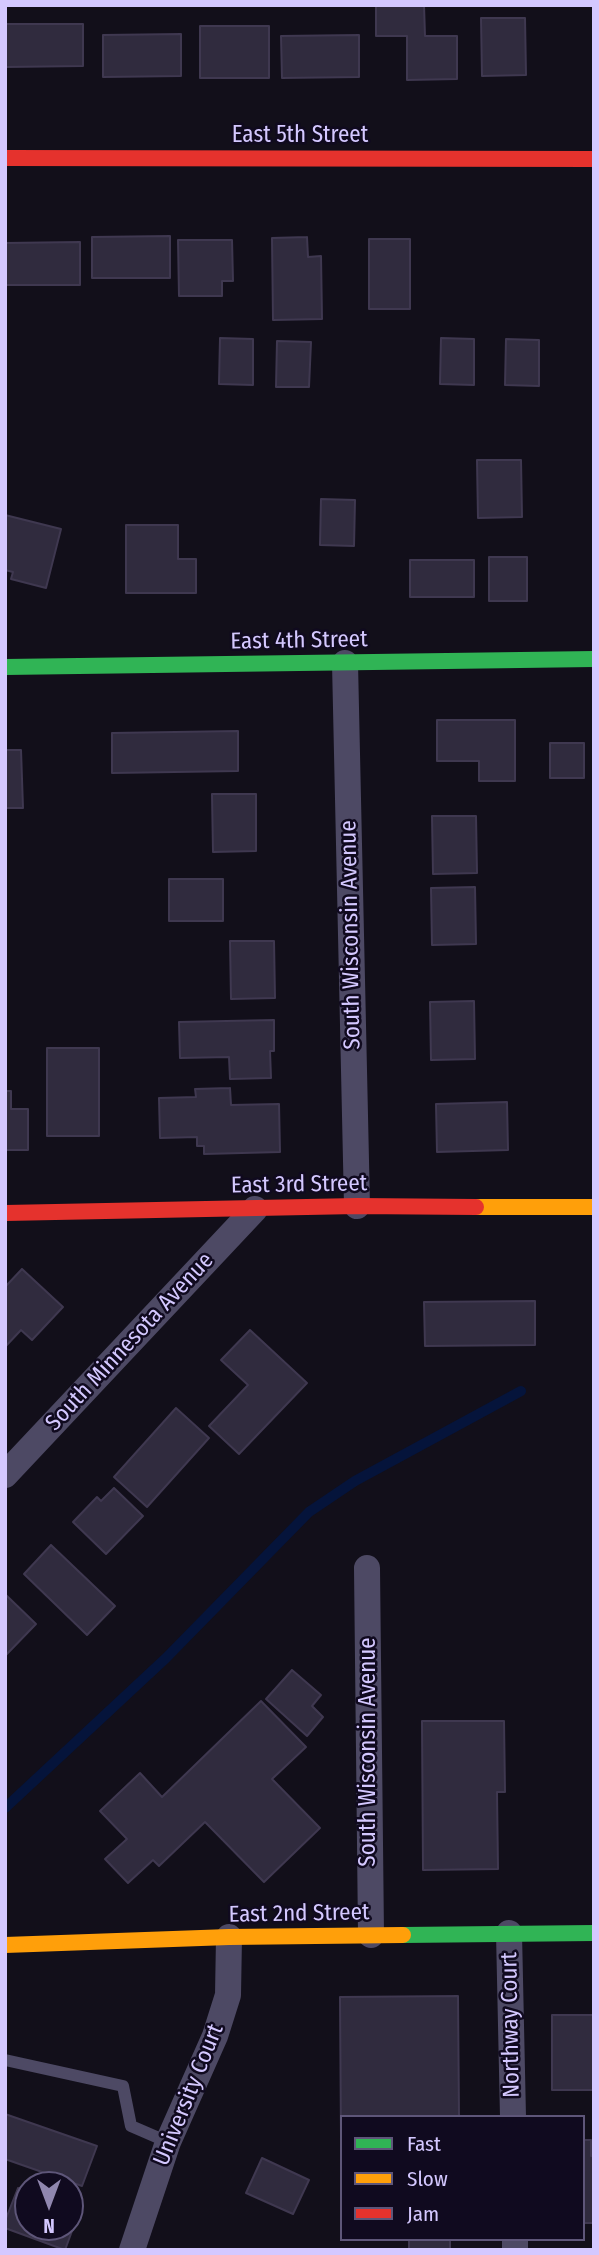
<!DOCTYPE html>
<html>
<head>
<meta charset="utf-8">
<style>
  body { margin:0 }
  #map { position:relative; width:599px; height:2255px; overflow:hidden; background:#120f1a; font-family:"Fira Sans Condensed",sans-serif }
  canvas { display:block }
  .frame { position:absolute; inset:0; border:7px solid #d4c8ff; pointer-events:none }
  .legend { position:absolute; left:340px; top:2115px; width:245px; height:126px; box-sizing:border-box; background:#100a1f; border:2px solid #5e5679; margin:0; padding:9px 12px; list-style:none; font-size:21px; color:#d4c8ff }
  .legend li { display:flex; align-items:center; gap:14px; height:35px }
  .legend b { width:35px; border:2px solid #5e5679 }
  .north { position:absolute; left:14px; top:2171px; width:70px; height:70px; box-sizing:border-box; background:#100a1f; border:2px solid #5e5679; border-radius:50%; rotate:180deg; font-size:19px; font-weight:700; line-height:28px; text-align:center; color:#d4c8ff }
  .north::after { content:''; display:block; margin:auto; width:24px; height:32px; background:#9087af; clip-path:polygon(50% 0,100% 100%,50% 72%,0 100%) }
</style>
</head>
<body>
<div id="map">
<canvas width="599" height="2255"></canvas>
<div class="frame"></div>
<ul class="legend">
<li><b style="height:9px;background:#30b455"></b>Fast</li>
<li><b style="height:9px;background:#ff9f0a"></b>Slow</li>
<li><b style="height:9px;background:#e5322d"></b>Jam</li>
</ul>
<div class="north">N</div>
</div>
<script>
const ctx = document.querySelector('canvas').getContext('2d');
ctx.lineJoin = 'round';
const shape = rows => new Path2D(rows.map(r => 'M' + r).join(''));
function strokePath(path, color, width, dash) { ctx.strokeStyle = color; ctx.lineWidth = width; ctx.lineCap = dash ? 'butt' : 'round'; ctx.setLineDash(dash || []); ctx.stroke(path); }
function fill(path, color) { ctx.fillStyle = color; ctx.fill(path, 'evenodd'); }
function label(font, color, halo, rows, align = 'center') {
  ctx.font = font + ' "Fira Sans Condensed",sans-serif'; ctx.lineWidth = 5; ctx.setLineDash([]); ctx.textBaseline = 'middle'; ctx.strokeStyle = halo; ctx.fillStyle = color; for (const [text, x, y, turn = 0] of rows) {
    ctx.save(); ctx.translate(x, y); ctx.rotate((+turn || 0) * Math.PI / 180); ctx.textAlign = isNaN(turn) ? turn : align; if (halo) ctx.strokeText(text, 0, 0); ctx.fillText(text, 0, 0); ctx.restore();
  }
}
strokePath(shape([
  [5,1808,166,1658,309,1512,355,1481,521,1391]
]), '#05143b', 10);
const building = shape([
  [376,5,424,5,425,36,457,36,457,79,407,80,407,36,376,36,376,5],
  [481,18,525,18,526,75,482,76,481,18],
  [5,24,83,24,83,66,5,67,5,24],
  [200,26,269,26,269,78,200,78,200,26],
  [181,34,181,76,103,77,103,35,181,34],
  [359,35,359,77,282,78,281,36,359,35],
  [170,236,170,278,92,278,92,237,170,236],
  [307,237,308,257,321,256,322,319,273,320,272,238,307,237],
  [369,239,410,239,410,309,369,309,369,239],
  [178,240,232,240,233,281,222,281,222,296,179,296,178,240],
  [80,242,80,285,5,285,5,243,80,242],
  [220,338,253,339,253,385,219,384,220,338],
  [441,338,474,339,474,385,440,384,441,338],
  [506,339,539,340,539,386,505,385,506,339],
  [277,341,311,342,309,387,276,387,277,341],
  [477,460,521,460,522,517,478,518,477,460],
  [321,499,355,500,354,546,320,545,321,499],
  [5,515,61,529,46,588,11,579,13,572,5,570,5,515],
  [126,525,178,525,178,559,196,559,196,593,126,593,126,525],
  [489,557,527,557,527,601,489,601,489,557],
  [410,560,474,560,474,597,410,597,410,560],
  [437,720,515,720,515,781,479,781,479,761,437,761,437,720],
  [238,731,238,771,112,773,112,733,238,731],
  [550,743,584,743,584,778,550,778,550,743],
  [5,750,21,750,23,808,5,808,5,750],
  [212,794,256,794,256,851,213,852,212,794],
  [432,816,476,816,477,873,433,874,432,816],
  [169,879,223,879,223,921,169,921,169,879],
  [475,887,476,944,432,945,431,888,475,887],
  [230,941,274,941,275,998,231,999,230,941],
  [474,1001,475,1059,431,1060,430,1002,474,1001],
  [274,1020,274,1051,270,1051,271,1078,230,1079,229,1057,180,1058,179,1022,274,1020],
  [47,1048,99,1048,99,1136,47,1136,47,1048],
  [230,1088,231,1105,279,1104,280,1152,204,1154,204,1146,197,1146,197,1137,160,1138,159,1098,196,1097,195,1089,230,1088],
  [5,1091,11,1091,11,1109,28,1109,28,1150,5,1150,5,1091],
  [507,1102,508,1150,437,1152,436,1104,507,1102],
  [22,1269,63,1307,32,1340,21,1330,5,1347,5,1287,22,1269],
  [535,1301,535,1345,425,1346,424,1302,535,1301],
  [250,1330,307,1383,239,1454,209,1426,248,1385,221,1360,250,1330],
  [176,1408,209,1438,147,1507,114,1477,176,1408],
  [114,1488,143,1516,106,1554,73,1522,97,1497,101,1501,114,1488],
  [51,1545,115,1606,87,1635,24,1574,51,1545],
  [6,1595,36,1624,5,1656,5,1597,6,1595],
  [292,1670,321,1695,312,1706,323,1717,307,1736,266,1699,292,1670],
  [261,1701,306,1747,272,1779,320,1828,264,1882,205,1822,159,1866,153,1860,128,1883,105,1859,127,1839,100,1811,140,1773,162,1797,261,1701],
  [422,1721,504,1721,505,1792,497,1792,498,1869,423,1870,422,1721],
  [458,1996,459,2117,342,2117,341,2138,340,1997,458,1996],
  [552,2015,594,2015,594,2090,552,2090,552,2015],
  [5,2114,97,2146,82,2186,5,2159,5,2114],
  [583,2140,591,2140,591,2156,594,2156,594,2223,583,2223,583,2140],
  [262,2158,309,2180,293,2214,246,2193,262,2158],
  [18,2188,28,2192,28,2227,70,2227,70,2209,79,2212,65,2250,5,2228,5,2221,18,2188],
  [409,2239,450,2239,450,2250,409,2250,409,2239]
]);
fill(building, '#302b3e');
strokePath(building, '#3f3850', 2);
strokePath(shape([
  [5,2060,123,2086,131,2126,168,2142]
]), '#4d4964', 12);
strokePath(shape([
  [345,663,357,1206],
  [5,1475,255,1209],
  [367,1568,371,1935],
  [509,1933,513,2117],
  [515,2239,515,2250],
  [132,2250,168,2142,215,2036,228,1995,229,1937]
]), '#4d4964', 26);
strokePath(shape([
  [5,667,594,659],
  [403,1935,594,1933]
]), '#30b455', 16);
strokePath(shape([
  [476,1207,594,1207],
  [5,1945,229,1937,403,1935]
]), '#ff9f0a', 16);
strokePath(shape([
  [5,158,594,159],
  [5,1213,357,1206,476,1207]
]), '#e5322d', 16);
label('23px', '#d4c8ff', '#100a1f', [
  ["East 5th Street",300,136],
  ["East 4th Street",299,641,-1],
  ["South Wisconsin Avenue",351,935,-91],
  ["East 3rd Street",299,1185,-1],
  ["South Minnesota Avenue",130,1342,-47],
  ["South Wisconsin Avenue",369,1752,-90],
  ["East 2nd Street",299,1914,-1],
  ["Northway Court",511,2025,-91],
  ["University Court",189,2095,-68]
]);
</script>
</body>
</html>
